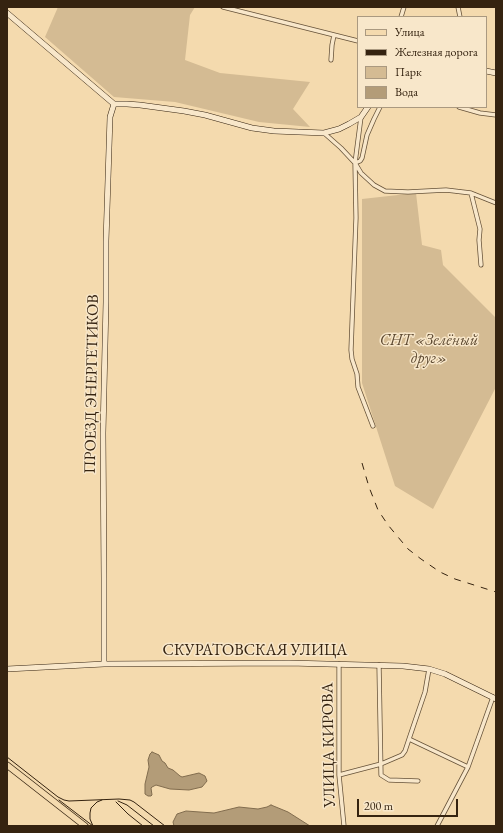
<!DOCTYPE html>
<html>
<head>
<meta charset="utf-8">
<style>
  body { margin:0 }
  #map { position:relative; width:503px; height:833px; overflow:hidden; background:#f4daae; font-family:"EB Garamond",serif }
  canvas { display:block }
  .frame { position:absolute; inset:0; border:8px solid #352310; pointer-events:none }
  .legend { position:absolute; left:357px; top:16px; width:130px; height:92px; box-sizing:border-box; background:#f8e7ca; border:1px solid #aa9980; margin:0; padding:5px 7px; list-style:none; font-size:12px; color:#352310 }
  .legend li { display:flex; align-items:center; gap:8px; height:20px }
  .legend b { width:20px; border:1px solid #aa9980 }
  .scale { position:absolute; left:357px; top:799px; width:101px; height:18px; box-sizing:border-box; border:2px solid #352310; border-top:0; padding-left:5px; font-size:12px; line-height:14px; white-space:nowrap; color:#352310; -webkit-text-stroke:3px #f8e7ca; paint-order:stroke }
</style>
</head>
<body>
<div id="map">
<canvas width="503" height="833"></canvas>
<div class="frame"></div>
<ul class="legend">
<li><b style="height:5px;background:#f4daae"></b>Улица</li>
<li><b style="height:5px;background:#352310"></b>Железная дорога</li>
<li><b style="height:11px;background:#d4bb93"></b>Парк</li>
<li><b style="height:11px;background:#b39c78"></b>Вода</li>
</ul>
<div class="scale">200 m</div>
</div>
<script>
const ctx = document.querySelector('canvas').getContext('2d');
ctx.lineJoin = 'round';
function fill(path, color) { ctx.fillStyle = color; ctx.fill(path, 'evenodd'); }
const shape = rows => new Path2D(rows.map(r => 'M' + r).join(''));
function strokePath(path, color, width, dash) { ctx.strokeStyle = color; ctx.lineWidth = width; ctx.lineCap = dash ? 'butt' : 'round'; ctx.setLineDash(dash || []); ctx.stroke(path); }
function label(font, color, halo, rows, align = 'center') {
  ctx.font = font + ' "EB Garamond",serif'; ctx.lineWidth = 3; ctx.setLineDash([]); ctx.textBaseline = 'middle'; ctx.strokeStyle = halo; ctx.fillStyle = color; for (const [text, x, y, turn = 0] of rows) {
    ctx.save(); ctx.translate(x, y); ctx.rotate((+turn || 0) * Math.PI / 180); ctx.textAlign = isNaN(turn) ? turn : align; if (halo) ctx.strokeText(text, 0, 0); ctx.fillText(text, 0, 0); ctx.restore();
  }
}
fill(shape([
  [58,7,195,7,190,15,185,60,220,73,310,82,293,109,310,127,259,122,175,102,114,97,45,37],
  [416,193,422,245,441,250,443,265,496,318,496,387,433,509,395,486,362,383,362,199]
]), '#d4bb93');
const water = shape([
  [152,752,159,755,162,761,165,763,168,768,173,770,180,776,182,777,199,773,205,776,207,781,202,787,189,790,170,789,156,785,152,787,151,788,152,795,151,796,148,796,145,794,145,784,149,767,148,760,150,754,152,752],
  [271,805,288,812,310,826,174,826,173,822,177,814,186,811,214,813,239,807,258,809,267,807,271,805]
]);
fill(water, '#b39c78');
strokePath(water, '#816c4e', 1);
const street = shape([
  [223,7,358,41],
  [458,7,460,17],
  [401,17,404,7],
  [331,60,332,45,334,35],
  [459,107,480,113,496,115],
  [361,117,355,163,356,218,351,350,352,359,357,374,358,387,373,426],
  [324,133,341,148,355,163,361,173,374,185,385,191,408,192,446,190,471,193,496,203],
  [355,163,360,161,362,158,367,135,374,119,380,107],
  [471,193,480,229,479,240,481,265],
  [339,664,339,775,344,826],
  [379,665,381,775,389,780,418,781],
  [409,739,468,767],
  [339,775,381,764,402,755,405,751,409,739,425,692,429,669],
  [437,826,468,767,477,742,493,697]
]);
const secondary = shape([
  [7,13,114,104],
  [486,71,496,73],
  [114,104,127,104,140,105,184,111,205,115,252,128,274,131,324,133,339,129,349,124,361,117,368,107],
  [104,664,104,578,103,433,106,302,106,241,110,117,114,104],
  [7,669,104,664,289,663,403,666,429,669,445,674,496,699]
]);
const primary = shape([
  [7,765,85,826]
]);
strokePath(street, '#655138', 5);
strokePath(secondary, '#352310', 6);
strokePath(primary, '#352310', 7);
strokePath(street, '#f8e7ca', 3.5);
strokePath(secondary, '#f8e7ca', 5);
strokePath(primary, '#f4daae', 5.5);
strokePath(shape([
  [7,757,58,797,64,800,69,801,119,799,130,800,134,802,165,826],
  [59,800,93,826],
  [118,801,127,805,154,826],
  [116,802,128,814,143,826],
  [93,826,90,819,90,813,91,808,97,802,102,800]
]), '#352310', 1);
strokePath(shape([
  [362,463,369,487,378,510,388,525,408,549,421,559,440,572,455,579,496,592]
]), '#352310', 1, [7, 7]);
label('italic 16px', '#5d4931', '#f8e7ca', [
  ["СНТ «Зелёный",429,341],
  ["друг»",429,359]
]);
label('16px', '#352310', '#f8e7ca', [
  ["ПРОЕЗД ЭНЕРГЕТИКОВ",92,384,-89],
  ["СКУРАТОВСКАЯ УЛИЦА",255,651],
  ["УЛИЦА КИРОВА",329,745,-91]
]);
</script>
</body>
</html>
